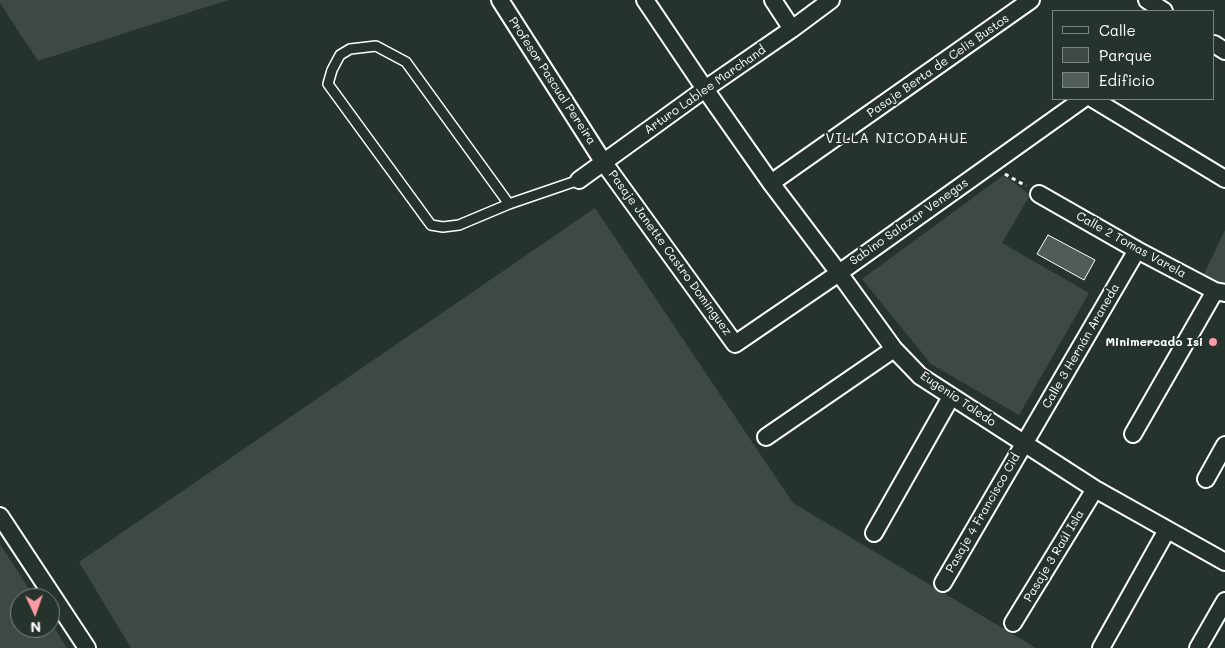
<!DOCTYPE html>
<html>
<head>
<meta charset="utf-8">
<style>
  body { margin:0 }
  #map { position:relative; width:1225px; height:648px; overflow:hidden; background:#26332d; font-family:Mali,sans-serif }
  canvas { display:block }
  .legend { position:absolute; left:1052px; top:10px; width:162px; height:90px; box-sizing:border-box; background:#26332d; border:1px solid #7d8581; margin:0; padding:6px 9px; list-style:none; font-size:15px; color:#fff }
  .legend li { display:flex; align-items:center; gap:10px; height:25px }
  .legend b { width:25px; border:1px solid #7d8581 }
  .north { position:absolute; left:10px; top:588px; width:50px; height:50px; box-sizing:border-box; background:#26332d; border:1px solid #7d8581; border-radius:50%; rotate:177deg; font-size:14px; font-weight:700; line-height:20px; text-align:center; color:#fff }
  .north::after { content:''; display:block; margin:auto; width:18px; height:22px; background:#ff9aa2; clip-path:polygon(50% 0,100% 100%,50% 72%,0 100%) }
</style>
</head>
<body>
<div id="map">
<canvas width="1225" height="648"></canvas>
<ul class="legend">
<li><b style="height:6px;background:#26332d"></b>Calle</li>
<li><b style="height:14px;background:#3e4944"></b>Parque</li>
<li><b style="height:14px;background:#515c57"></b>Edificio</li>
</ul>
<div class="north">N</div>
</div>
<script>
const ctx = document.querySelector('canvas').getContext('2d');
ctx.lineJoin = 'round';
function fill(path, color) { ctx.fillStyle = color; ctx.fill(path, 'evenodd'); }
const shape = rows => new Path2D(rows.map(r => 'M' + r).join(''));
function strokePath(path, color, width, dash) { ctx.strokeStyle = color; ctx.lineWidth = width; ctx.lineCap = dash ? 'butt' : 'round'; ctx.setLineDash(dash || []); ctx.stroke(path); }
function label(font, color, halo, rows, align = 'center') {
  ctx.font = font + ' Mali,sans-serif'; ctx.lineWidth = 4; ctx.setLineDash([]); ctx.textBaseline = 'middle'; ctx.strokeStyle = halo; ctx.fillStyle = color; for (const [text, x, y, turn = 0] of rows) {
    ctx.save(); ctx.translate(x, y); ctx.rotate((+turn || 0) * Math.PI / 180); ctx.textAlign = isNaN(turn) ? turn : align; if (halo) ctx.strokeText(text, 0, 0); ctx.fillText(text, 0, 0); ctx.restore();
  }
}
fill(shape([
  [0,0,228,0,38,61,0,3],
  [1004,175,1030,195,1002,243,1089,293,1019,415,931,364,862,279],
  [595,208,793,503,1036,648,131,648,79,562],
  [1225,230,1225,288,1203,276],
  [0,544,35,598,20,598,20,628,50,628,50,621,67,648,0,648]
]), '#3e4944');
const building = shape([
  [1048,235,1095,260,1084,280,1037,254,1048,235]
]);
fill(building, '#515c57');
strokePath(building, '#fff', 1);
const lane = shape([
  [509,204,406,62,376,46,350,49,340,55,332,70,328,84,431,225,443,227,459,225,509,204,579,180]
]);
const street = shape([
  [500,0,604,163,735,344,839,273,1083,99],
  [645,0,705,89,771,183,839,273,894,349,920,376,1095,489,1225,562],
  [773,0,792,29],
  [1147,0,1164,11],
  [1214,44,1225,51],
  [1093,99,1225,179],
  [579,180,705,89,792,29,831,0],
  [771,183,1031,0],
  [1039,194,1137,250,1215,291,1225,293],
  [1133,434,1215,291],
  [766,437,894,349],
  [1206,479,1225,445],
  [0,516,87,648],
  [874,533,951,397],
  [943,583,1137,250],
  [1013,623,1095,489],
  [1101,648,1167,530],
  [1198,648,1225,601]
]);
strokePath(lane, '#fff', 12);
strokePath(street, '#fff', 20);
strokePath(shape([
  [1005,174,1026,186]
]), '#fff', 3, [4, 4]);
strokePath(lane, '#26332d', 9);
strokePath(street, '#26332d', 16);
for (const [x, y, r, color] of [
  [1213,342,5,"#ff9aa2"]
]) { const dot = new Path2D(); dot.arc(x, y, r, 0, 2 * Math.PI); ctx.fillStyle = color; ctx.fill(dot); strokePath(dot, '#26332d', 2); }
label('12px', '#fff', '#26332d', [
  ["Pasaje Berta de Celis Bustos",938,66,-35],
  ["Profesor Pascual Pereira",552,81,57],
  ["Arturo Lablee Marchand",705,90,-35],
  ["Sabino Salazar Venegas",909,222,-35],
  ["Calle 2 Tomas Varela",1131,245,29],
  ["Pasaje Janette Castro Dominguez",670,253,54],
  ["Calle 3 Hernán Araneda",1081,346,-60],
  ["Eugenio Toledo",958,399,34],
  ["Pasaje 4 Francisco Cid",983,513,-60],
  ["Pasaje 3 Raúl Isla",1054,556,-59]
]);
label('bold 12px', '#fff', '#26332d', [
  ["Minimercado Isi",1203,342]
], 'right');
ctx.letterSpacing = '1px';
label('14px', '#fff', '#26332d', [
  ["VILLA NICODAHUE",897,139]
]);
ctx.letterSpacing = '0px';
</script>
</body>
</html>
